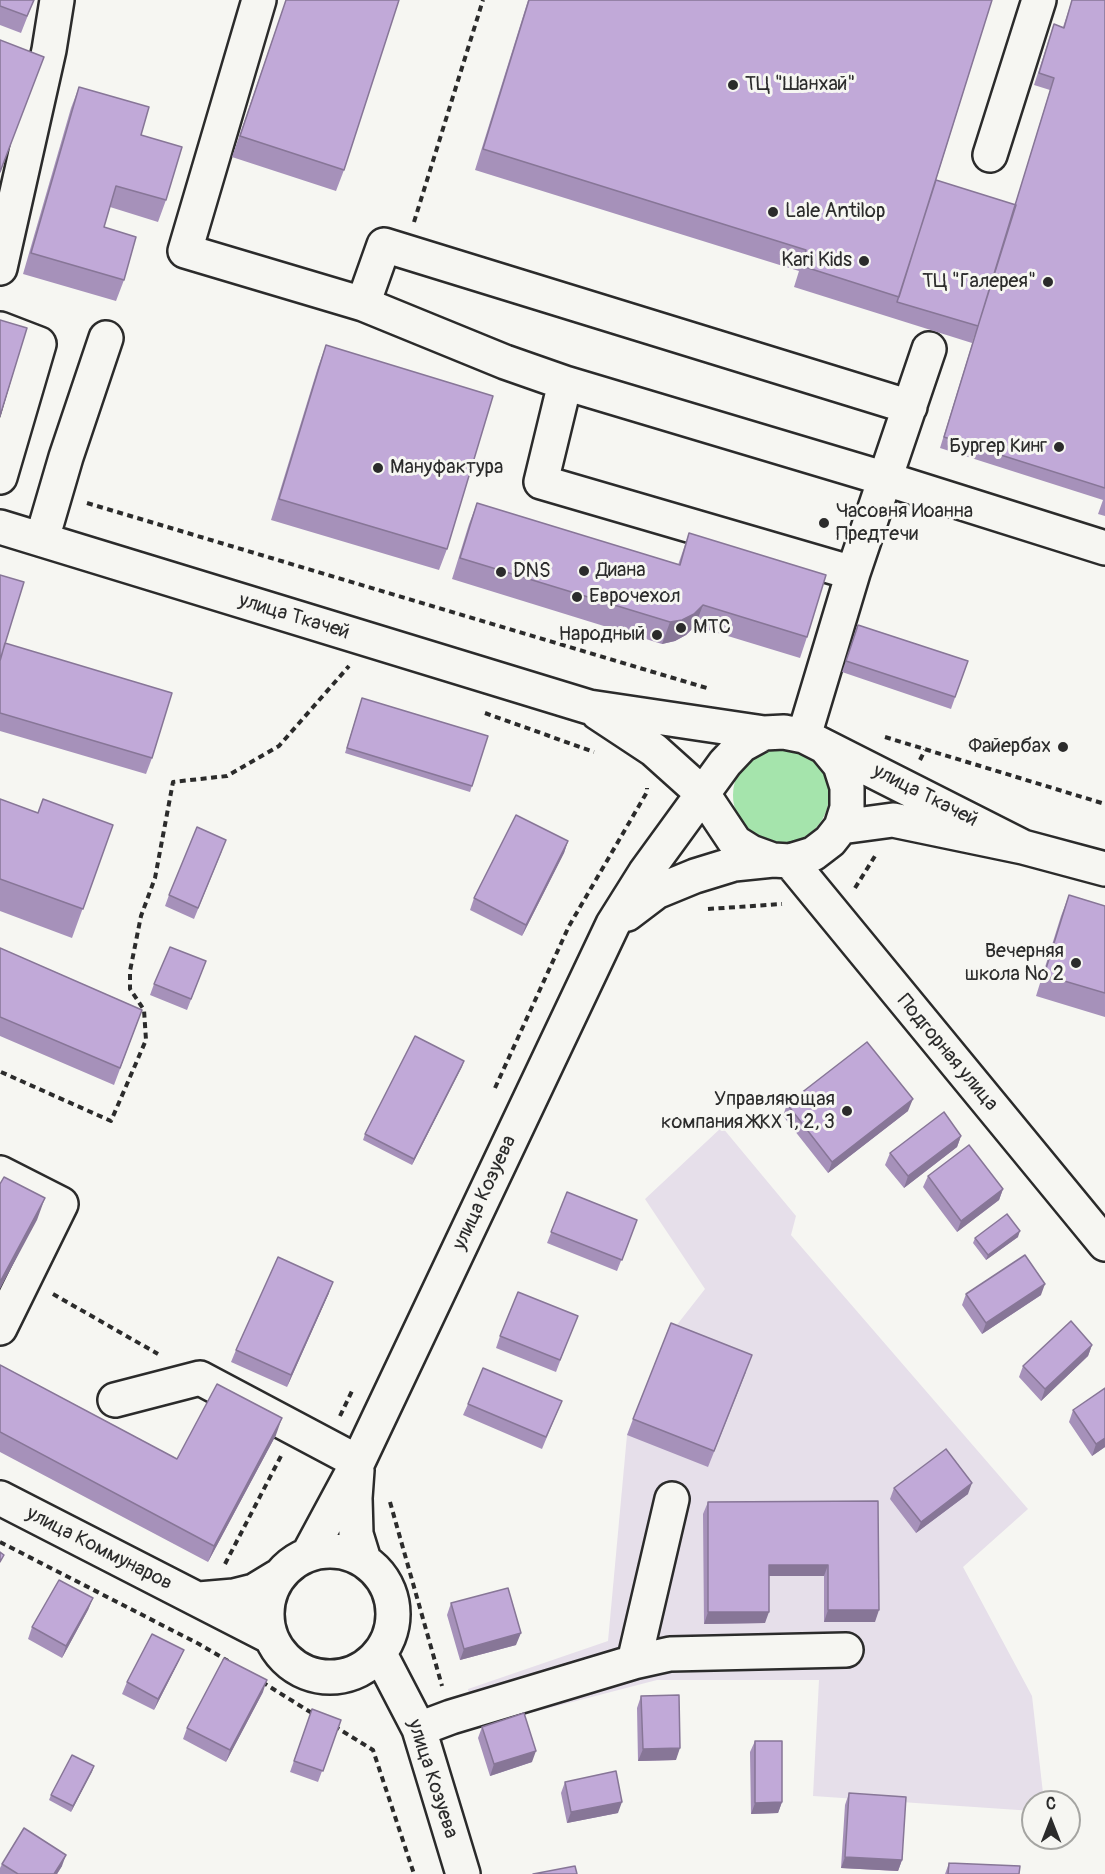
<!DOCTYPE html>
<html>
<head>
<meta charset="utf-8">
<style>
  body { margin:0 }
  #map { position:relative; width:1105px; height:1874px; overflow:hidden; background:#f6f6f2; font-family:Pangolin,sans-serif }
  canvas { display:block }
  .north { position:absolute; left:1021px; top:1790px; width:60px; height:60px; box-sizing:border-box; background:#f6f6f2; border:2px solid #a5a5a2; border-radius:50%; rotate:0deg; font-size:16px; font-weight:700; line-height:24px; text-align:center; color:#2b2b2b }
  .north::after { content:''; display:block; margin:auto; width:21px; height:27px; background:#2b2b2b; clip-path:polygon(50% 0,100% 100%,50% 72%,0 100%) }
</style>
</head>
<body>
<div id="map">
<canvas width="1105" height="1874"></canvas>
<div class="north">С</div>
</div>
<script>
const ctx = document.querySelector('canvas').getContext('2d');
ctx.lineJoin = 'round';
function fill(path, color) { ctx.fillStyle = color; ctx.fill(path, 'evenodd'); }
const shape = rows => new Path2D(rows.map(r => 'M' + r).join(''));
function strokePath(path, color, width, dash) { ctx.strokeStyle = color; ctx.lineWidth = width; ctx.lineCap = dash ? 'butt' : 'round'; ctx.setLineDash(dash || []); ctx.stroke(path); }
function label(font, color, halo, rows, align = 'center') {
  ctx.font = font + ' Pangolin,sans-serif'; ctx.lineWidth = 6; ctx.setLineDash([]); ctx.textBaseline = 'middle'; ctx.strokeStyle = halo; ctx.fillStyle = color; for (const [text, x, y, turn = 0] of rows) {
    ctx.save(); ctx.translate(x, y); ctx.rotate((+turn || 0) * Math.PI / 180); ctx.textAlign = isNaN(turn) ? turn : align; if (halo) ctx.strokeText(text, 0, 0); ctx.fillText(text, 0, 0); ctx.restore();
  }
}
fill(shape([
  [722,1127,796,1216,791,1235,1028,1509,963,1567,1032,1696,1044,1802,1033,1802,1033,1811,813,1796,819,1680,657,1680,476,1727,468,1689,608,1641,627,1435,665,1340,705,1289,645,1199]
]), '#e6dfea');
fill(shape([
  '733 795a48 48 0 1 1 96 0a48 48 0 1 1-96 0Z'
]), '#a5e4ac');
const minor = shape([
  [259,0,185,251,363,304,505,362,565,383,541,482,853,573],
  [990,155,1039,0],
  [0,268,49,50,57,0],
  [363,304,384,245,910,407],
  [0,329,39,344,0,477],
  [565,383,886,479,1105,548],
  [0,527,589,707,764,733],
  [42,539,66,457,106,338],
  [598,713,654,750,703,794,735,842,751,852,773,860,790,861,813,854,830,841,841,827,847,808,847,787,840,765,826,748],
  [804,736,853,573,929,349],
  [841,827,893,820,1023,847,1105,869],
  [790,861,1105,1244],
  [627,914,656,892,695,876,734,864,773,860],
  [0,1173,61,1204,0,1328],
  [115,1400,200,1378,358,1462],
  [357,1470,355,1498,356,1534,364,1560],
  [0,1498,269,1636],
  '267 1614a63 63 0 1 1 126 0a63 63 0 1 1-126 0Z',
  [309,1553,358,1462,613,924,645,873,725,763,742,745,764,733,784,732,804,736,1023,847],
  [199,1599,234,1596,254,1591,277,1577],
  [380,1654,419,1729,463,1874],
  [634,1662,670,1654,846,1650],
  [419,1729,451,1717,634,1662,672,1499]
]);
strokePath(minor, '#2b2b2b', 38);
strokePath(shape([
  [414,222,483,0],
  [87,503,710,689],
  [485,713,594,752],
  [885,737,1105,804],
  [920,760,925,750],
  [855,888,875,856],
  [708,909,782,904],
  [1,1072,111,1121,146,1040,144,1010,130,989,130,971,141,916,155,878,173,782,227,776,279,746,349,666],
  [495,1088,569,926,647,792,647,788],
  [53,1294,158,1354],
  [340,1416,352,1391],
  [390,1502,442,1686],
  [0,1542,199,1644,228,1661],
  [225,1564,281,1456],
  [262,1682,315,1715],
  [334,1726,373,1750,414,1874]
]), '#2b2b2b', 4, [6, 4.5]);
strokePath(minor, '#f6f6f2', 33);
fill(shape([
  [0,0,34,0,21,33,0,25],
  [286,0,344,170,336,191,232,157],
  [528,0,992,0,936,180,1015,205,1050,90,1034,85,1054,24,1063,27,1072,0,1105,0,1105,516,1098,514,1103,500,940,448,976,331,972,343,794,287,799,271,475,170],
  [79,87,141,135,166,200,158,222,110,207,104,227,124,280,116,301,23,274,71,108],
  [326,345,447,549,439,570,271,520,318,367],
  [477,503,678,565,689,533,807,637,800,658,695,626,686,635,675,641,662,644,452,579,469,524],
  [0,575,5,643,152,758,146,774,0,731],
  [858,625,968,661,951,709,842,672],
  [362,698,488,736,470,792,345,753],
  [0,799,38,813,113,825,72,938,0,911],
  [568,841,564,853,522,936,470,910,474,898],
  [222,851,194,919,165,906,169,895],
  [1069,895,1105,906,1105,1017,1036,996,1061,916],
  [0,948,142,1010,114,1085,0,1036],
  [206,961,187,1010,150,995,154,984],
  [464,1061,412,1165,363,1140,365,1134],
  [787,1104,908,1111,828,1173,783,1116],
  [961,1136,957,1147,904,1188,885,1165,890,1153],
  [928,1176,1003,1189,999,1200,957,1232,923,1187],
  [567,1192,637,1220,617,1271,547,1243],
  [1018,1237,986,1260,973,1243,975,1238],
  [329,1293,287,1387,231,1362,236,1350],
  [966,1294,1041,1295,982,1334,962,1305],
  [573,1327,556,1372,496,1348,500,1336],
  [1092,1345,1088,1356,1041,1401,1019,1377,1023,1366],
  [0,1365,177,1459,276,1435,208,1562,0,1452],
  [746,1372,708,1467,627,1435,633,1419],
  [1105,1388,1105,1447,1092,1456,1069,1422,1073,1410],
  [562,1401,542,1449,463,1415,468,1404],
  [894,1488,968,1494,916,1533,890,1499],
  [878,1501,875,1622,824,1622,824,1576,769,1576,765,1623,704,1624,703,1514,708,1502],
  [93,1598,88,1610,62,1658,28,1639,32,1627],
  [451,1603,516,1645,460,1660,447,1615],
  [184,1650,179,1661,154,1710,122,1694,127,1682],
  [263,1692,226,1762,183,1739,187,1728],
  [641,1696,676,1760,638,1761,637,1708],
  [312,1709,341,1720,318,1782,290,1772],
  [482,1727,532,1762,490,1776,478,1738],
  [755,1741,782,1802,778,1813,751,1814,750,1752],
  [94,1766,71,1812,49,1800,51,1795],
  [565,1782,618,1813,567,1823,561,1793],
  [849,1793,902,1860,898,1871,841,1868,845,1805],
  [949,1863,1019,1874,945,1874],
  [2,1864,62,1866,57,1874,0,1874,0,1868]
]), '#a691ba');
fill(shape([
  [703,605,695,626,686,635,675,641,662,644,670,622],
  [568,841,564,853,522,936,526,925],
  [464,1061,462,1067,412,1165,414,1159],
  [913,1099,908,1111,828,1173,832,1162],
  [961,1136,957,1147,904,1188,908,1176],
  [1003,1189,999,1200,957,1232,961,1221],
  [45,1198,37,1220,0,1289,0,1282],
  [1020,1231,1018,1237,986,1260,988,1255],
  [333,1282,329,1293,287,1387,291,1375],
  [1045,1284,1041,1295,982,1334,986,1323],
  [1092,1345,1088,1356,1041,1401,1045,1389],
  [282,1418,276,1435,208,1562,214,1546],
  [1105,1438,1105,1447,1092,1456,1096,1444],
  [972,1483,968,1494,916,1533,921,1522],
  [769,1565,828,1565,824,1576,765,1576],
  [93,1598,88,1610,62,1658,66,1646],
  [828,1610,879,1610,875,1622,824,1622],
  [708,1612,769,1612,765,1623,704,1624],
  [521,1633,516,1645,460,1660,464,1649],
  [184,1650,179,1661,154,1710,158,1699],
  [267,1680,263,1692,226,1762,230,1750],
  [680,1748,676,1760,638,1761,643,1749],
  [536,1751,532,1762,490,1776,494,1764],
  [94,1766,92,1772,71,1812,73,1806],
  [622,1802,618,1813,567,1823,571,1812],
  [782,1802,778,1813,751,1814,755,1803],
  [66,1855,62,1866,57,1874,54,1874],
  [845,1857,902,1860,898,1871,841,1868]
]), '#877697');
const building = shape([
  [0,0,34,0,27,16,0,6,0,0],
  [286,0,399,0,344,170,240,136,286,0],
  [529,0,992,0,899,297,802,266,806,250,483,149,529,0],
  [1072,0,1105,0,1105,488,944,437,1054,78,1039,73,1054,24,1064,28,1072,0],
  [0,40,44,57,0,172,0,40],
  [79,87,149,107,141,135,182,147,166,200,116,186,104,227,136,237,124,280,31,253,79,87],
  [936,180,1016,205,978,326,897,302,936,180],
  [0,320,27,328,0,416,0,320],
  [326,345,493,396,447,549,279,499,326,345],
  [477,503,680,565,689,533,826,575,807,637,703,605,694,614,682,620,670,622,460,558,477,503],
  [0,575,24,582,0,660,0,575],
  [858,625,968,661,955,697,846,661,858,625],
  [5,643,172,693,152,758,0,713,0,661,5,643],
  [362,698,488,736,472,786,347,748,362,698],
  [0,799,38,813,43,799,113,825,83,909,0,879,0,799],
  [516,815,568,841,526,925,474,898,516,815],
  [197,827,226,840,198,908,169,895,197,827],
  [1069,895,1105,906,1105,993,1044,975,1069,895],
  [170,947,206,961,191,999,154,984,170,947],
  [0,948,142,1010,120,1068,0,1017,0,948],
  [415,1036,464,1061,414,1159,365,1134,415,1036],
  [867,1042,913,1099,832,1162,787,1104,867,1042],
  [944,1112,961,1136,908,1176,890,1153,944,1112],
  [969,1145,1003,1189,961,1221,928,1176,969,1145],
  [4,1177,45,1198,0,1282,0,1184,4,1177],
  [567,1192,637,1220,622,1260,551,1232,567,1192],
  [1007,1214,1020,1231,988,1255,975,1238,1007,1214],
  [1025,1255,1045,1284,986,1323,966,1294,1025,1255],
  [278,1257,333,1282,291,1375,236,1350,278,1257],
  [518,1292,578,1316,560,1360,500,1336,518,1292],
  [1071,1321,1092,1345,1045,1389,1023,1366,1071,1321],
  [671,1323,752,1355,714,1451,633,1419,671,1323],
  [0,1365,177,1459,217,1384,282,1418,214,1546,0,1432,0,1365],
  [483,1368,562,1401,546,1437,468,1404,483,1368],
  [1105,1388,1105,1438,1096,1444,1073,1410,1105,1388],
  [946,1449,972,1483,921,1522,894,1488,946,1449],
  [878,1501,879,1610,828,1610,828,1565,769,1565,769,1612,708,1612,708,1502,878,1501],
  [0,1552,4,1555,0,1562,0,1552],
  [59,1580,93,1598,66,1646,32,1627,59,1580],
  [508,1588,521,1633,464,1649,451,1603,508,1588],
  [152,1634,184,1650,158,1699,127,1682,152,1634],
  [224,1658,267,1680,230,1750,187,1728,224,1658],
  [679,1695,680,1748,643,1749,641,1696,679,1695],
  [312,1709,341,1720,323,1771,294,1761,312,1709],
  [524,1713,536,1751,494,1764,482,1727,524,1713],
  [755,1741,782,1741,782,1802,755,1803,755,1741],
  [72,1755,94,1766,73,1806,51,1795,72,1755],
  [616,1771,622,1802,571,1812,565,1782,616,1771],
  [849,1793,906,1797,902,1860,845,1857,849,1793],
  [24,1828,66,1855,54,1874,18,1874,2,1864,24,1828],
  [949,1863,1020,1866,1019,1874,948,1874,949,1863],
  [575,1866,577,1874,533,1874,575,1866]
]);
fill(building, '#c1a9d8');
strokePath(building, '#877697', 1.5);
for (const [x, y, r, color] of [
  [733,85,6,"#2b2b2b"],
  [773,212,6,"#2b2b2b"],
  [864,261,6,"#2b2b2b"],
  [1048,282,6,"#2b2b2b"],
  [1059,447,6,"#2b2b2b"],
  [378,468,6,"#2b2b2b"],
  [824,523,6,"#2b2b2b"],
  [584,571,6,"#2b2b2b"],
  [501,572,6,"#2b2b2b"],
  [577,597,6,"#2b2b2b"],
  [681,628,6,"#2b2b2b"],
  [657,635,6,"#2b2b2b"],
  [1063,747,6,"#2b2b2b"],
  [1076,963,6,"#2b2b2b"],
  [847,1111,6,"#2b2b2b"]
]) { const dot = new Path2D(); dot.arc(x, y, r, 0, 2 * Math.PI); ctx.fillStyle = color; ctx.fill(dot); strokePath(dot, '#f6f6f2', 2); }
label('20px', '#2b2b2b', '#f6f6f2', [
  ["ТЦ \"Шанхай\"",745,85],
  ["Lale Antilop",785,212],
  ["Kari Kids",852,261,"right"],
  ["ТЦ \"Галерея\"",1036,282,"right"],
  ["Бургер Кинг",1047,447,"right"],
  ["Мануфактура",390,468],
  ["Часовня Иоанна",836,512],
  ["Предтечи",836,535],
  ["Диана",596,571],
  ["DNS",513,572],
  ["Еврочехол",589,597],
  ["МТС",693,628],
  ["Народный",645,635,"right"],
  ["Файербах",1051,747,"right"],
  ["Вечерняя",1064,952,"right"],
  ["школа № 2",1064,975,"right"],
  ["Управляющая",835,1100,"right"],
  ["компания ЖКХ 1, 2, 3",835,1123,"right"]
], 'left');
label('20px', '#2b2b2b', '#f6f6f2', [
  ["улица Ткачей",294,617,17],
  ["улица Ткачей",925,796,27],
  ["Подгорная улица",947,1053,50],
  ["улица Козуева",485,1193,-65],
  ["улица Коммунаров",99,1549,27],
  ["улица Козуева",432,1779,72]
]);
</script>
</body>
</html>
